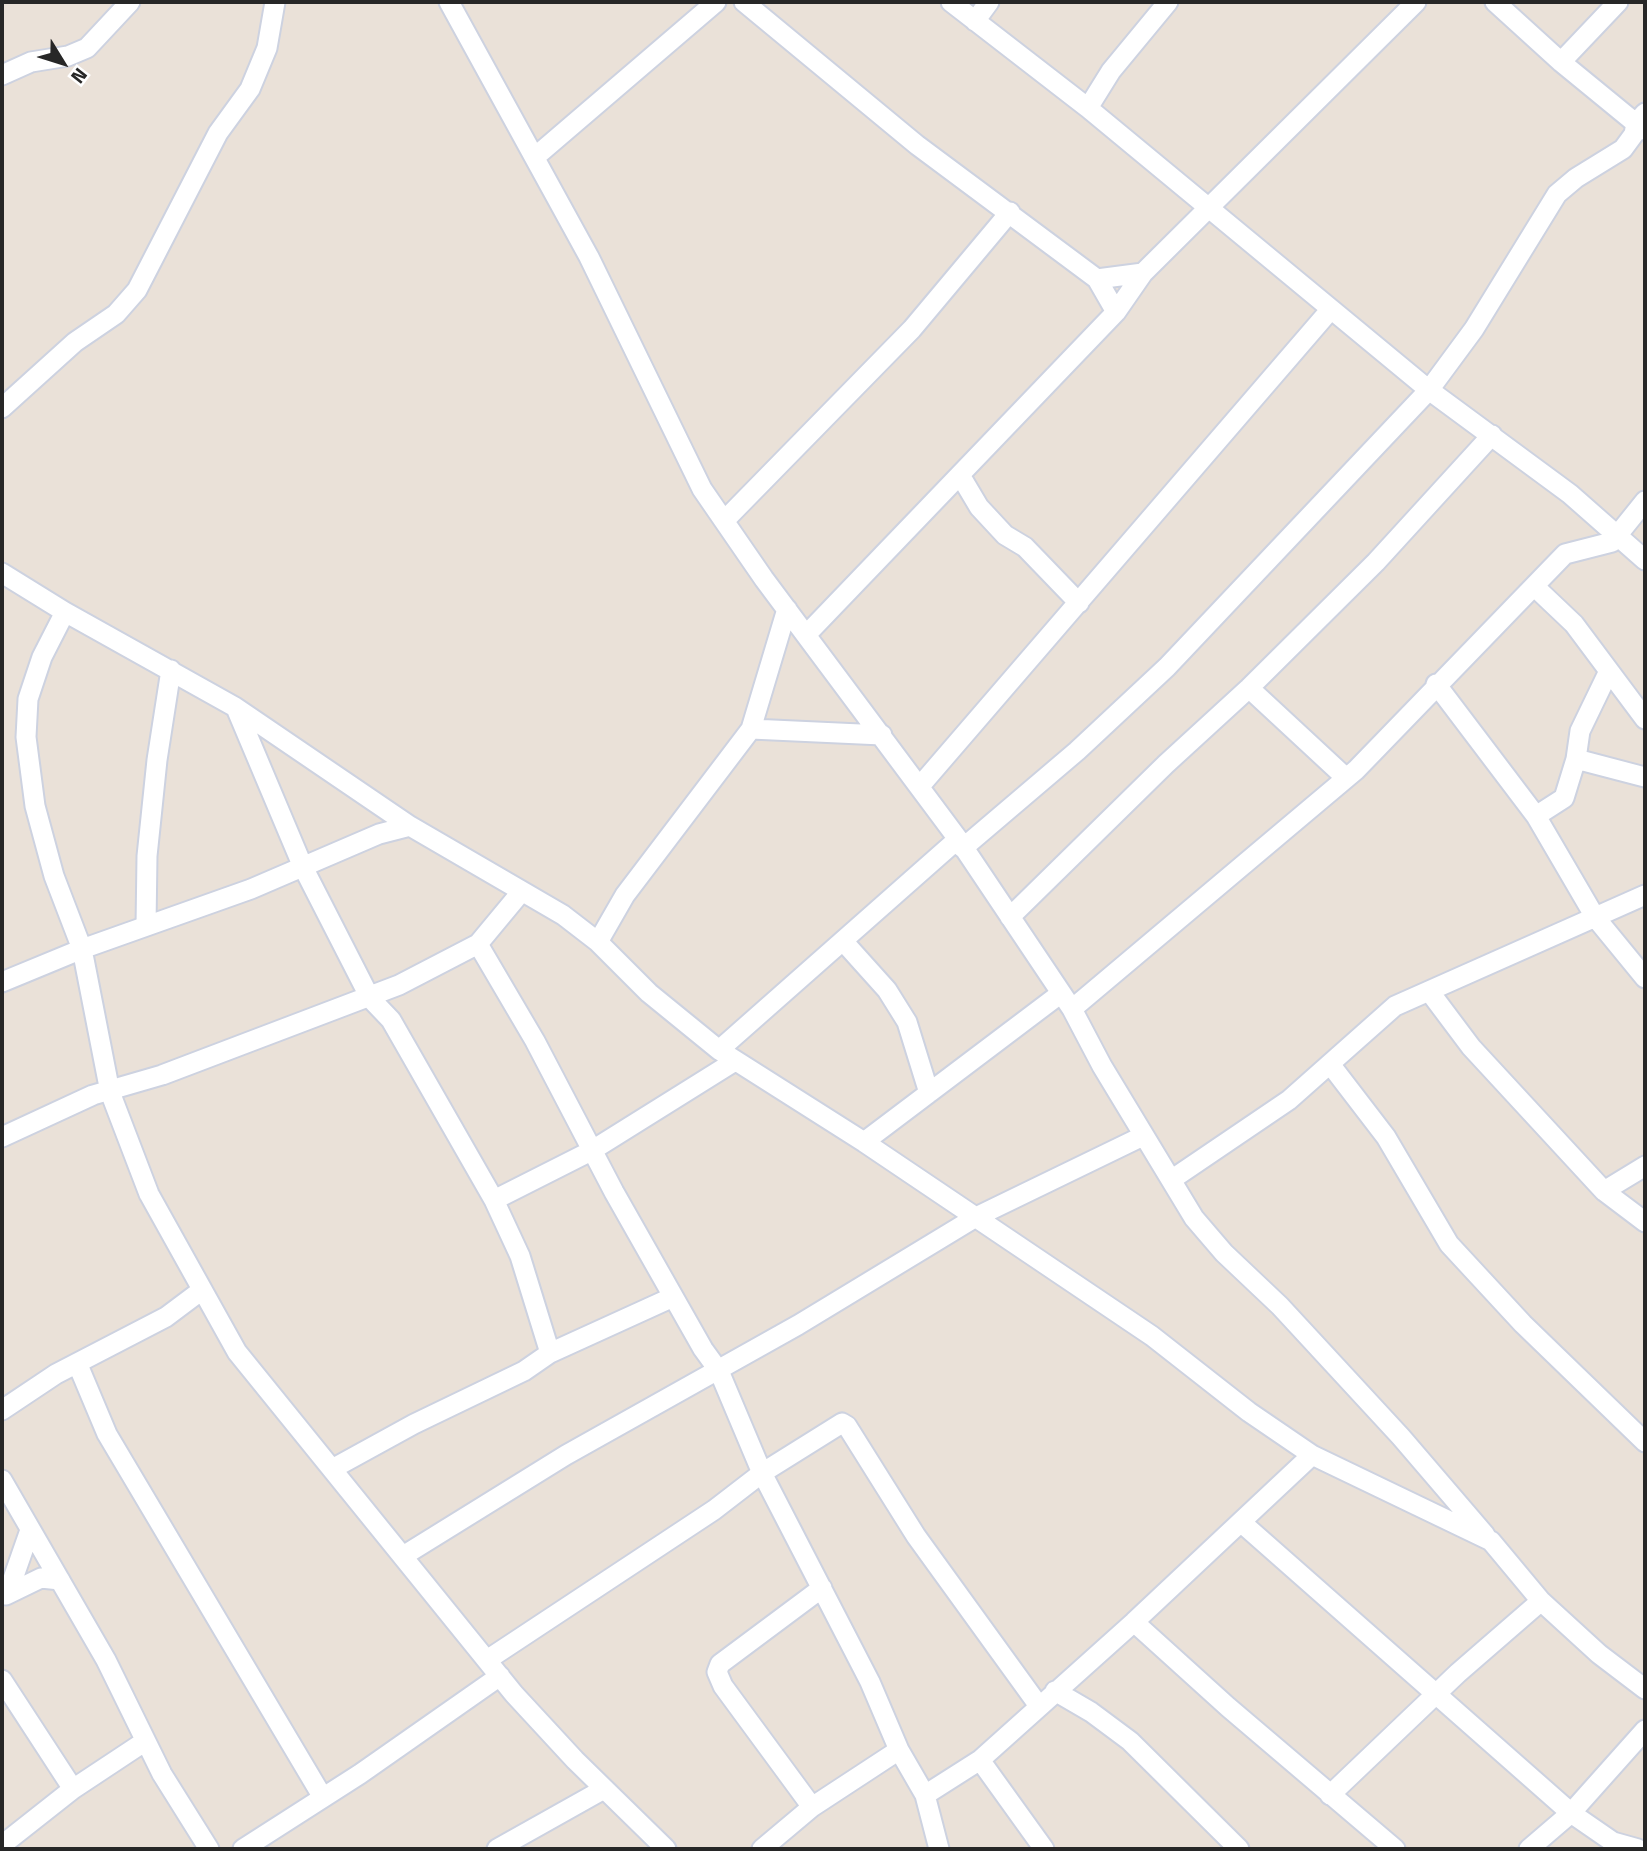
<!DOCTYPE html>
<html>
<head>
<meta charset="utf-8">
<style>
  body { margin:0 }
  #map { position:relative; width:1647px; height:1851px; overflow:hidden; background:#eae1d8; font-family:"Titillium Web",sans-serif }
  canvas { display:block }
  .frame { position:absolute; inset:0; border:4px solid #272727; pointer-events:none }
  .north { position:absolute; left:28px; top:28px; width:70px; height:70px; -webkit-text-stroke:5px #fff; paint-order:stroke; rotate:128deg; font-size:19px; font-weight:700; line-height:28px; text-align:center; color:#272727 }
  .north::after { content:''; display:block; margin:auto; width:24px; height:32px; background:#272727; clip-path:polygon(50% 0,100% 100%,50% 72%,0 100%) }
</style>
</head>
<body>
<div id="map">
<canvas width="1647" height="1851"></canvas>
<div class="frame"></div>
<div class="north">N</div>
</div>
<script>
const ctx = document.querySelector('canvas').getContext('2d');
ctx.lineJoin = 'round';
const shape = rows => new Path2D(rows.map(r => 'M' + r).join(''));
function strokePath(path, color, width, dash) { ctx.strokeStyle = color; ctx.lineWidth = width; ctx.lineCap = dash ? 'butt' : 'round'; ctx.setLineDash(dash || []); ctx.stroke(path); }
const street = shape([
  [449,2,589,257,702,489,764,579,958,839,1072,1009,1102,1066,1194,1218,1224,1253,1280,1306,1401,1437,1485,1535],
  [744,2,917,145,1097,279,1116,312],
  [951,2,1088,108,1429,390,1570,494,1645,560],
  [1495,2,1561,62,1644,130],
  [975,21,989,2],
  [1561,62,1618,2],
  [2,75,31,62,68,56,87,48,130,2],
  [1088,108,1111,71,1168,2],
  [535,157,716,2],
  [1097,279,1143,273],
  [2,408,75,342,116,314,137,290,218,133,250,89,267,48,275,2],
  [960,475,979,507,1005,535,1025,547,1079,603],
  [724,521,912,329,1010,212],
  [2,573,65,612,235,707,410,826,563,915,598,942,649,993,719,1050,864,1142,1152,1336,1249,1412,1312,1455,1491,1541,1541,1601,1599,1654,1645,1689],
  [1535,587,1574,624,1645,719],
  [65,612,42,657,28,699,26,737,35,806,54,876,82,949,110,1092,149,1194,237,1352,514,1694,575,1760,666,1849],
  [807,634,1116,312,1143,273,1416,2],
  [1436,684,1536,816,1595,917,1645,978],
  [1249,688,1345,777],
  [236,708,303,867,370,998,391,1020,494,1200,520,1256,550,1353],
  [751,729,882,735],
  [1576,759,1645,777],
  [920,786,1331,309],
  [1536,816,1564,798,1576,759,1580,731,1609,671],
  [963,848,1077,751,1167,667,1429,390,1474,329,1557,194,1576,178,1623,149,1634,134,1636,123,1645,113],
  [1010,917,1166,764,1249,688,1376,562,1492,435],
  [146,926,147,856,157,760,171,670],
  [843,941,887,990,907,1022,929,1093],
  [598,942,625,895,751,729,787,609],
  [478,944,535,1041,614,1192,703,1349,719,1371,762,1473,870,1682,899,1750,925,1795],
  [2,982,82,949,251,889,379,834,410,826],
  [1429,991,1471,1047,1604,1191,1645,1222],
  [1072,1009,1356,770,1565,554,1612,542,1645,501],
  [719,1050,958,839],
  [1330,1064,1386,1137,1449,1244,1523,1324,1645,1442],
  [2,1137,93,1095,162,1075,399,985,478,944,522,891],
  [864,1142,1060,994],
  [1171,1180,1289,1100,1395,1006,1645,895],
  [1604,1191,1645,1166],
  [494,1200,591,1151,735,1061],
  [78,1365,107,1434,322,1796],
  [2,1410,56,1374,166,1317,202,1290],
  [332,1469,414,1424,524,1371,550,1353,673,1297],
  [2,1480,106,1660,162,1774,209,1849],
  [1242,1523,1571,1813,1613,1842,1638,1849],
  [403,1556,566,1455,798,1325,976,1217,1143,1136],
  [8,1593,29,1533],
  [6,1595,41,1578,60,1580],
  [1134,1622,1228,1707,1395,1849],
  [487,1660,714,1510,762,1473,842,1423,847,1426,916,1536,1039,1706],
  [2,1680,73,1789],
  [1055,1691,1091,1712,1130,1741,1239,1849],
  [980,1760,1044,1849],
  [1330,1795,1458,1673,1541,1601],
  [812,1807,723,1686,717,1672,720,1664,822,1588],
  [2,1845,73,1789,144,1742],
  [243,1849,360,1774,500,1676],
  [497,1849,604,1789],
  [762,1849,812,1807,899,1750],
  [939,1849,925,1795,980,1760,1134,1622,1312,1455],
  [1529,1849,1571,1813,1645,1730]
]);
strokePath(street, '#cdd2e0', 23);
strokePath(street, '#fff', 19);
</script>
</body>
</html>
